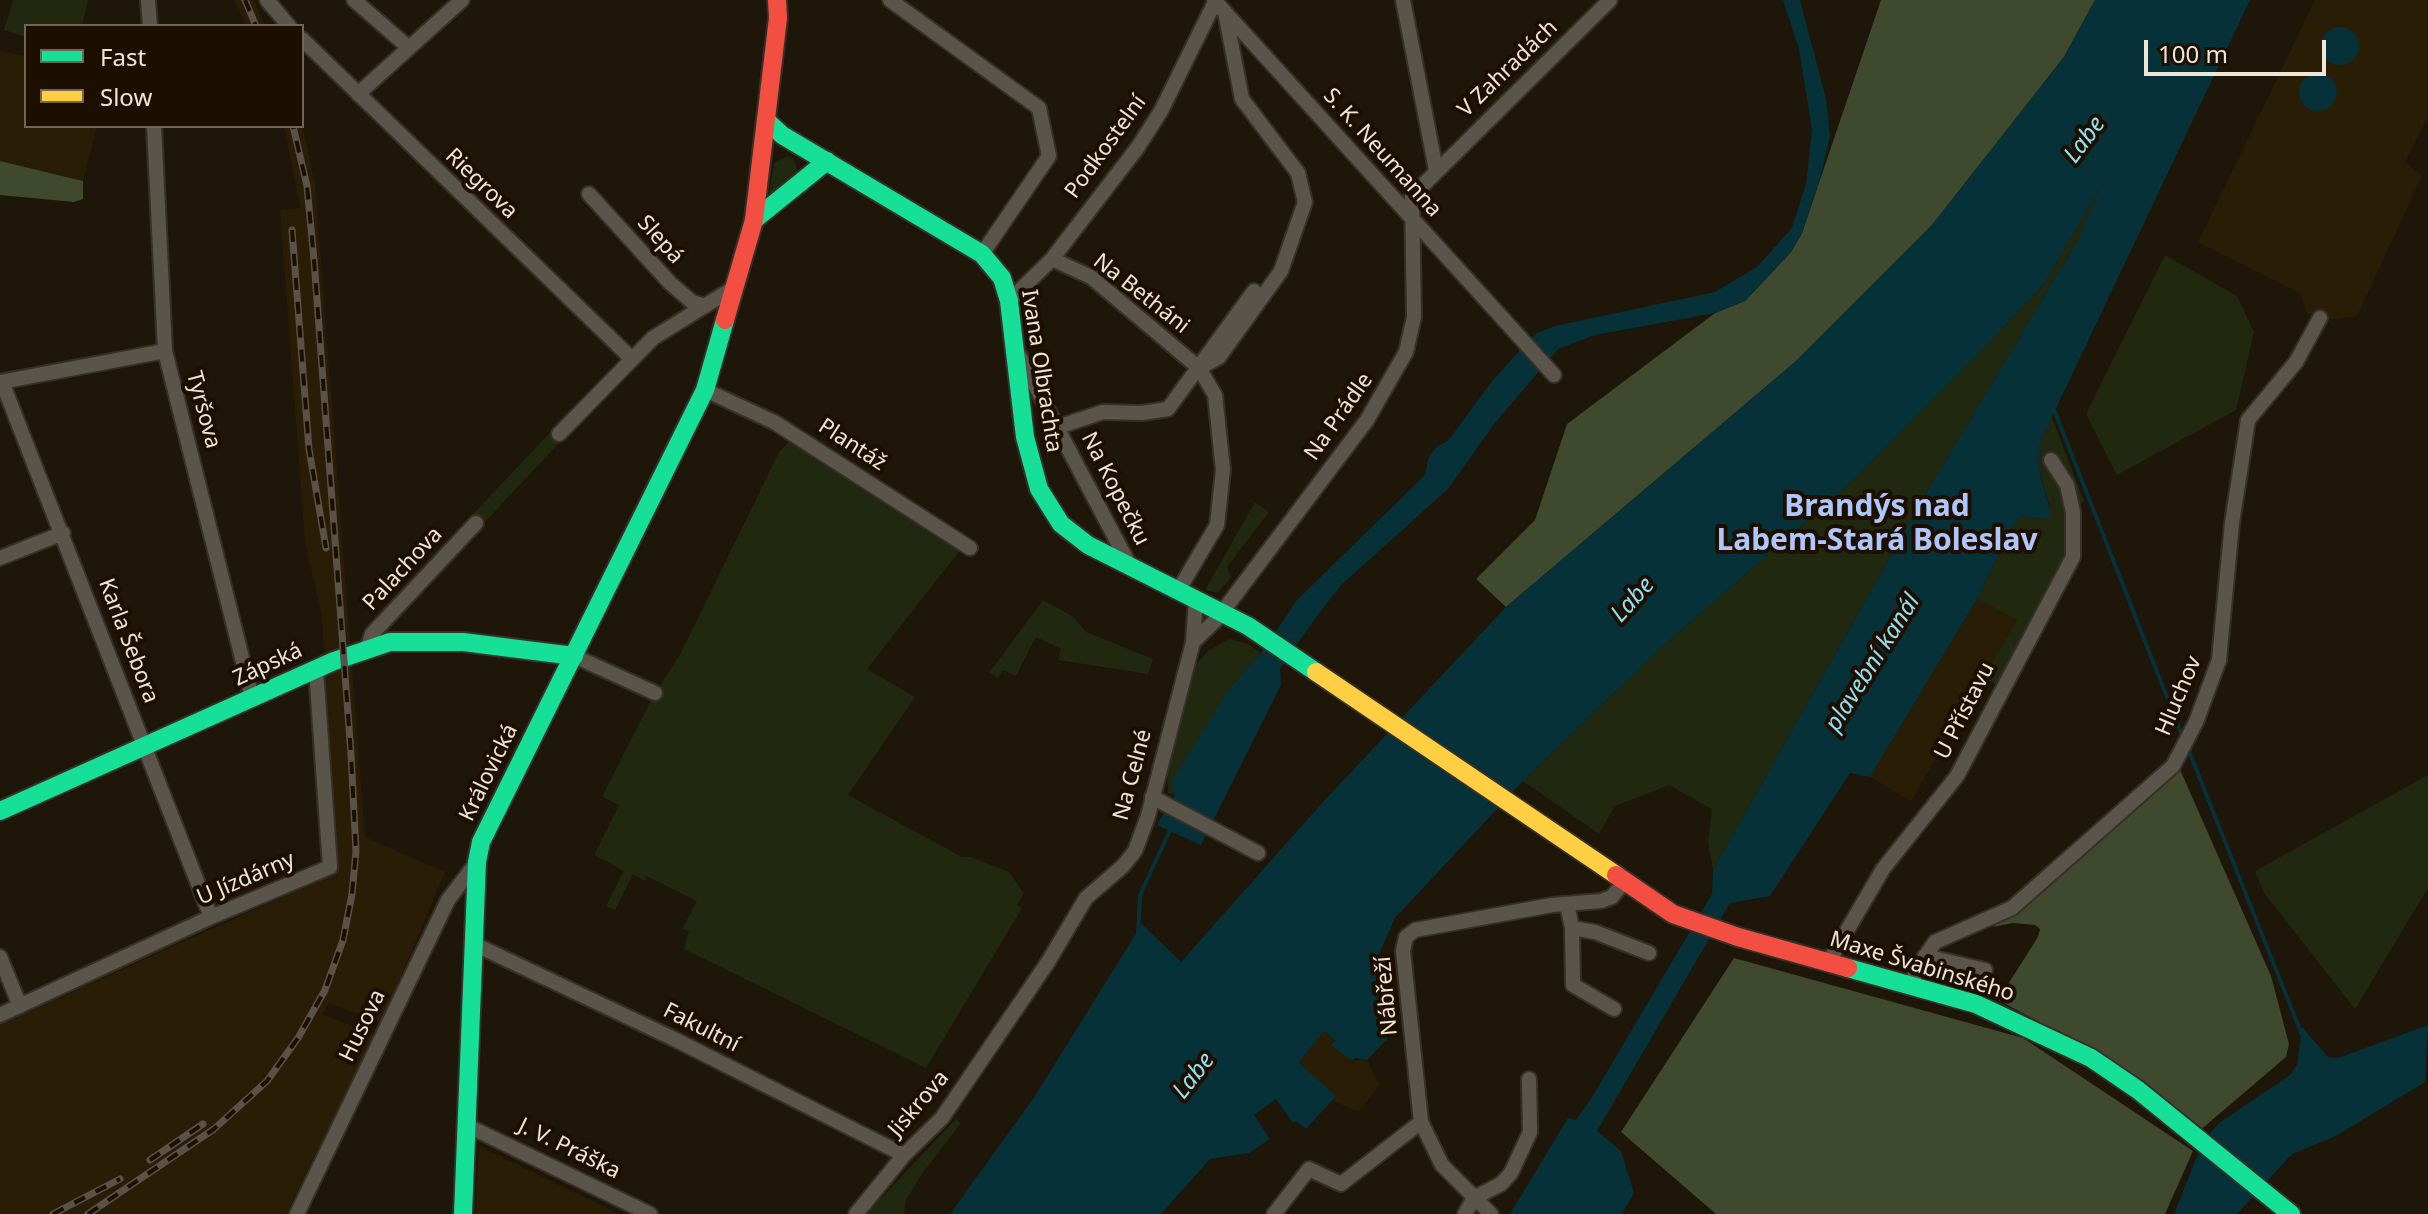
<!DOCTYPE html>
<html>
<head>
<meta charset="utf-8">
<style>
  body { margin:0 }
  #map { position:relative; width:2428px; height:1214px; overflow:hidden; background:#1e1609; font-family:"Noto Sans",sans-serif }
  canvas { display:block }
  .legend { position:absolute; left:24px; top:24px; width:280px; height:104px; box-sizing:border-box; background:#1d0f00; border:2px solid #716556; margin:0; padding:10px 14px; list-style:none; font-size:24px; color:#f0e6d6 }
  .legend li { display:flex; align-items:center; gap:16px; height:40px }
  .legend b { width:40px; border:2px solid #716556 }
  .scale { position:absolute; left:2144px; top:40px; width:182px; height:36px; box-sizing:border-box; border:4px solid #f0e6d6; border-top:0; padding-left:10px; font-size:24px; line-height:28px; white-space:nowrap; color:#f0e6d6; -webkit-text-stroke:6px #1d0f00; paint-order:stroke }
</style>
</head>
<body>
<div id="map">
<canvas width="2428" height="1214"></canvas>
<ul class="legend">
<li><b style="height:10px;background:#16e098"></b>Fast</li>
<li><b style="height:10px;background:#ffcf43"></b>Slow</li>
</ul>
<div class="scale">100 m</div>
</div>
<script>
const ctx = document.querySelector('canvas').getContext('2d');
ctx.lineJoin = 'round';
function fill(path, color) { ctx.fillStyle = color; ctx.fill(path, 'evenodd'); }
const shape = rows => new Path2D(rows.map(r => 'M' + r).join(''));
function strokePath(path, color, width, dash) { ctx.strokeStyle = color; ctx.lineWidth = width; ctx.lineCap = dash ? 'butt' : 'round'; ctx.setLineDash(dash || []); ctx.stroke(path); }
function label(font, color, halo, rows, align = 'center') {
  ctx.font = font + ' "Noto Sans",sans-serif'; ctx.lineWidth = 8; ctx.setLineDash([]); ctx.textBaseline = 'middle'; ctx.strokeStyle = halo; ctx.fillStyle = color; for (const [text, x, y, turn = 0] of rows) {
    ctx.save(); ctx.translate(x, y); ctx.rotate((+turn || 0) * Math.PI / 180); ctx.textAlign = isNaN(turn) ? turn : align; if (halo) ctx.strokeText(text, 0, 0); ctx.fillText(text, 0, 0); ctx.restore();
  }
}
fill(shape([
  [234,0,254,0,265,26,246,26],
  [2315,0,2428,0,2428,116,2405,162,2422,176,2357,316,2328,320,2307,313,2300,293,2198,242],
  [0,51,26,56,26,126,97,126,83,181,0,161],
  [302,123,315,184,365,837,445,872,381,1023,329,1003,322,1014,374,1035,286,1214,0,1214,0,1025,335,873,336,827,322,618,305,541,280,210,300,208,284,126,302,126],
  [1977,599,2017,620,1911,801,1870,777],
  [1324,1031,1335,1040,1331,1044,1352,1061,1366,1059,1380,1085,1358,1112,1331,1100,1335,1096,1299,1063],
  [479,1146,619,1214,475,1214]
]), '#2a1d05');
fill(shape([
  [13,0,88,0,82,26,26,26,26,37,4,30],
  [787,156,794,159,798,172,769,196,774,163],
  [2110,168,2078,240,1934,480,1713,870,1708,841,1712,809,1669,785,1615,806,1599,834,1523,781,1656,652,1850,483,1978,354,2045,283],
  [2165,255,2237,296,2254,332,2236,410,2117,475,2086,414],
  [2052,417,2084,502,2069,510,2067,554,1997,685,1983,678,2017,620,1977,599,2014,524,2021,516,2045,519,2050,507,2038,466,2040,442],
  [550,433,560,442,481,526,471,516],
  [791,440,961,549,867,669,915,697,848,795,962,857,971,857,1009,872,1024,893,1017,905,1022,908,926,1068,684,949,689,931,682,929,697,901,647,876,645,881,633,874,615,910,606,906,624,871,594,855,619,805,602,797,592,816,655,693,681,653,779,452],
  [1255,502,1269,512,1227,567,1231,577,1218,593,1205,590],
  [1043,600,1072,616,1086,632,1153,659,1148,674,1058,660,1061,649,1036,637,1016,676,1003,670,998,678,989,673],
  [1229,639,1248,644,1261,653,1230,688,1175,795,1168,793,1167,765,1194,667,1208,651],
  [2428,775,2428,888,2355,1009,2264,893,2255,871],
  [956,1119,961,1123,922,1174,906,1200,904,1214,866,1214]
]), '#202810');
fill(shape([
  [1881,0,2095,0,2064,57,1932,225,1795,362,1506,607,1476,579,1535,520,1567,424,1715,313,1745,301,1791,252,1802,233],
  [0,161,83,181,83,199,74,202,0,195],
  [2178,765,2271,976,2289,1044,2286,1057,2198,1132,2113,1061,1998,1000,2038,937,2040,929,2035,925,2013,923,1993,927,2165,780],
  [1734,958,2023,1038,2193,1151,2165,1214,1716,1214,1621,1132]
]), '#3f492d');
fill(shape([
  [1783,0,1800,0,1826,99,1830,136,1820,179,1802,233,1791,252,1745,301,1715,313,1595,335,1558,349,1494,424,1448,489,1340,586,1314,620,1280,669,1281,685,1201,845,1157,825,1175,795,1172,781,1230,688,1261,653,1297,600,1425,475,1428,459,1436,447,1448,441,1492,381,1535,334,1555,326,1715,292,1757,267,1792,228,1806,184,1812,130,1799,49],
  [2095,0,2250,0,2040,442,2038,466,2051,514,2045,519,2021,516,2014,524,1977,599,1870,777,1850,773,1770,896,1730,903,1597,1131,1621,1151,1634,1193,1622,1214,1510,1214,1568,1118,1576,1120,1591,1099,1712,894,1713,870,1934,480,2078,240,2103,181,2045,283,1978,354,1850,483,1656,652,1523,781,1395,918,1379,954,1388,1038,1367,1060,1355,1058,1352,1061,1331,1045,1335,1040,1324,1031,1299,1063,1336,1096,1306,1129,1296,1121,1293,1123,1276,1099,1254,1115,1270,1139,1249,1153,1210,1159,1161,1214,950,1214,1033,1099,1142,924,1181,962,1323,802,1506,607,1795,362,1932,225,2064,57],
  '2321 46a19 19 0 1 1 38 0a19 19 0 1 1-38 0Z',
  '2299 92a19 19 0 1 1 38 0a19 19 0 1 1-38 0Z',
  [2428,1025,2425,1082,2336,1136,2292,1154,2237,1214,2174,1214,2203,1141,2219,1123,2290,1075,2297,1065,2302,1027,2328,1057,2338,1058]
]), '#063138');
strokePath(shape([
  [2053,407,2183,738],
  [2187,746,2302,1035],
  [1138,936,1140,895,1171,828]
]), '#063138', 4);
const street = shape([
  [148,0,150,26],
  [267,0,289,26],
  [354,0,408,47],
  [890,0,1039,108,1049,156,982,254],
  [1214,0,1554,375],
  [1403,0,1436,170],
  [302,39,631,358],
  [358,94,462,0],
  [154,126,165,351,252,698],
  [589,194,670,283,692,302,705,306],
  [1052,259,1091,277,1199,368,1215,395,1223,470,1217,525,1178,591],
  [1009,301,1052,259,1138,147,1161,111,1215,2],
  [1019,355,1130,566],
  [1199,368,1219,357,1281,271,1305,202,1298,173,1242,99,1225,12],
  [0,382,165,351],
  [2,382,211,917],
  [705,390,774,422,970,548],
  [1058,427,1103,412,1142,413,1168,409,1254,291],
  [559,434,653,338,732,289],
  [0,558,63,533],
  [1193,642,1217,619,1367,420,1406,352,1414,317,1412,196,1610,0],
  [367,649,372,634,476,523],
  [574,656,655,693],
  [1152,797,1258,853],
  [1567,904,1572,928,1573,985,1614,1009],
  [1572,928,1595,932,1649,953],
  [476,945,672,1038,904,1155],
  [1925,956,1985,970],
  [0,957,20,1006],
  [1828,963,1883,869,1957,776,2073,557,2073,512,2067,485,2051,460],
  [1912,985,1916,970,1935,942,2012,908,2173,766,2196,722,2219,660,2232,523,2248,420,2296,362,2320,318],
  [0,1015,211,917,330,867,316,669],
  [468,1126,650,1214],
  [297,1214,448,900,477,862],
  [856,1214,904,1155,942,1118,1048,962,1086,898,1123,866,1135,851,1148,816,1193,642,1196,599],
  [1274,1214,1309,1169,1341,1184,1421,1122],
  [1465,1214,1474,1198,1501,1184,1511,1173,1530,1132,1529,1079],
  [1491,1214,1442,1165,1421,1122,1403,951,1406,937,1415,930,1552,905,1601,901,1612,897,1624,882]
]);
const fast = shape([
  [767,121,782,135,982,254,1002,278,1009,301,1025,437,1039,489,1061,524,1088,545,1248,626,1316,672],
  [754,220,827,161],
  [0,811,334,661,390,642,463,642,574,656],
  [1848,968,1976,1004,2091,1058,2138,1090,2291,1214],
  [463,1214,477,862,481,842,705,390,725,320]
]);
const slow = shape([
  [1316,672,1616,875]
]);
const jam = shape([
  [725,320,754,220,778,18,777,0],
  [1616,875,1673,914,1738,937,1848,968]
]);
strokePath(street, '#363028', 18);
strokePath(fast, '#363028', 22);
strokePath(slow, '#363028', 22);
strokePath(jam, '#363028', 22);
strokePath(street, '#5a544a', 14);
strokePath(fast, '#16e098', 18);
strokePath(slow, '#ffcf43', 18);
strokePath(jam, '#f24e42', 18);
const rail = shape([
  [245,0,256,26],
  [292,230,309,449,326,548],
  [150,1160,203,1124],
  [53,1214,120,1179],
  [88,1214,214,1129,267,1081,298,1038,325,990,343,940,352,894,356,851,351,754,314,260,307,186,293,126]
]);
strokePath(rail, '#5a5249', 7);
strokePath(rail, '#1d0f00', 4, [12]);
label('22px', '#f0e6d6', '#1d0f00', [
  ["V Zahradách",1508,69,-44],
  ["Podkostelní",1106,147,-54],
  ["S. K. Neumanna",1382,153,48],
  ["Riegrova",481,184,44],
  ["Slepá",660,240,48],
  ["Na Betháni",1141,294,38],
  ["Ivana Olbrachta",1041,371,81],
  ["Tyršova",203,410,75],
  ["Na Prádle",1339,417,-55],
  ["Plantáž",852,445,33],
  ["Na Kopečku",1115,489,63],
  ["Palachova",403,569,-47],
  ["Karla Šebora",128,641,69],
  ["Zápská",268,665,-25],
  ["Hluchov",2179,696,-67],
  ["U Přístavu",1965,711,-63],
  ["Královická",489,773,-64],
  ["Na Celné",1133,775,-75],
  ["U Jízdárny",246,879,-23],
  ["Maxe Švabinského",1922,967,17],
  ["Nábřeží",1387,996,-95],
  ["Husova",363,1026,-64],
  ["Fakultní",701,1028,27],
  ["Jiskrova",919,1104,-49],
  ["J. V. Práška",569,1149,26]
]);
label('italic 24px', '#92dff1', '#1d0f00', [
  ["Labe",2085,140,-53],
  ["Labe",1633,600,-48],
  ["plavební kanál",1873,663,-58],
  ["Labe",1194,1076,-52]
]);
label('bold 30px', '#afc6fc', '#1d0f00', [
  ["Brandýs nad",1877,507],
  ["Labem-Stará Boleslav",1877,541]
]);
</script>
</body>
</html>
